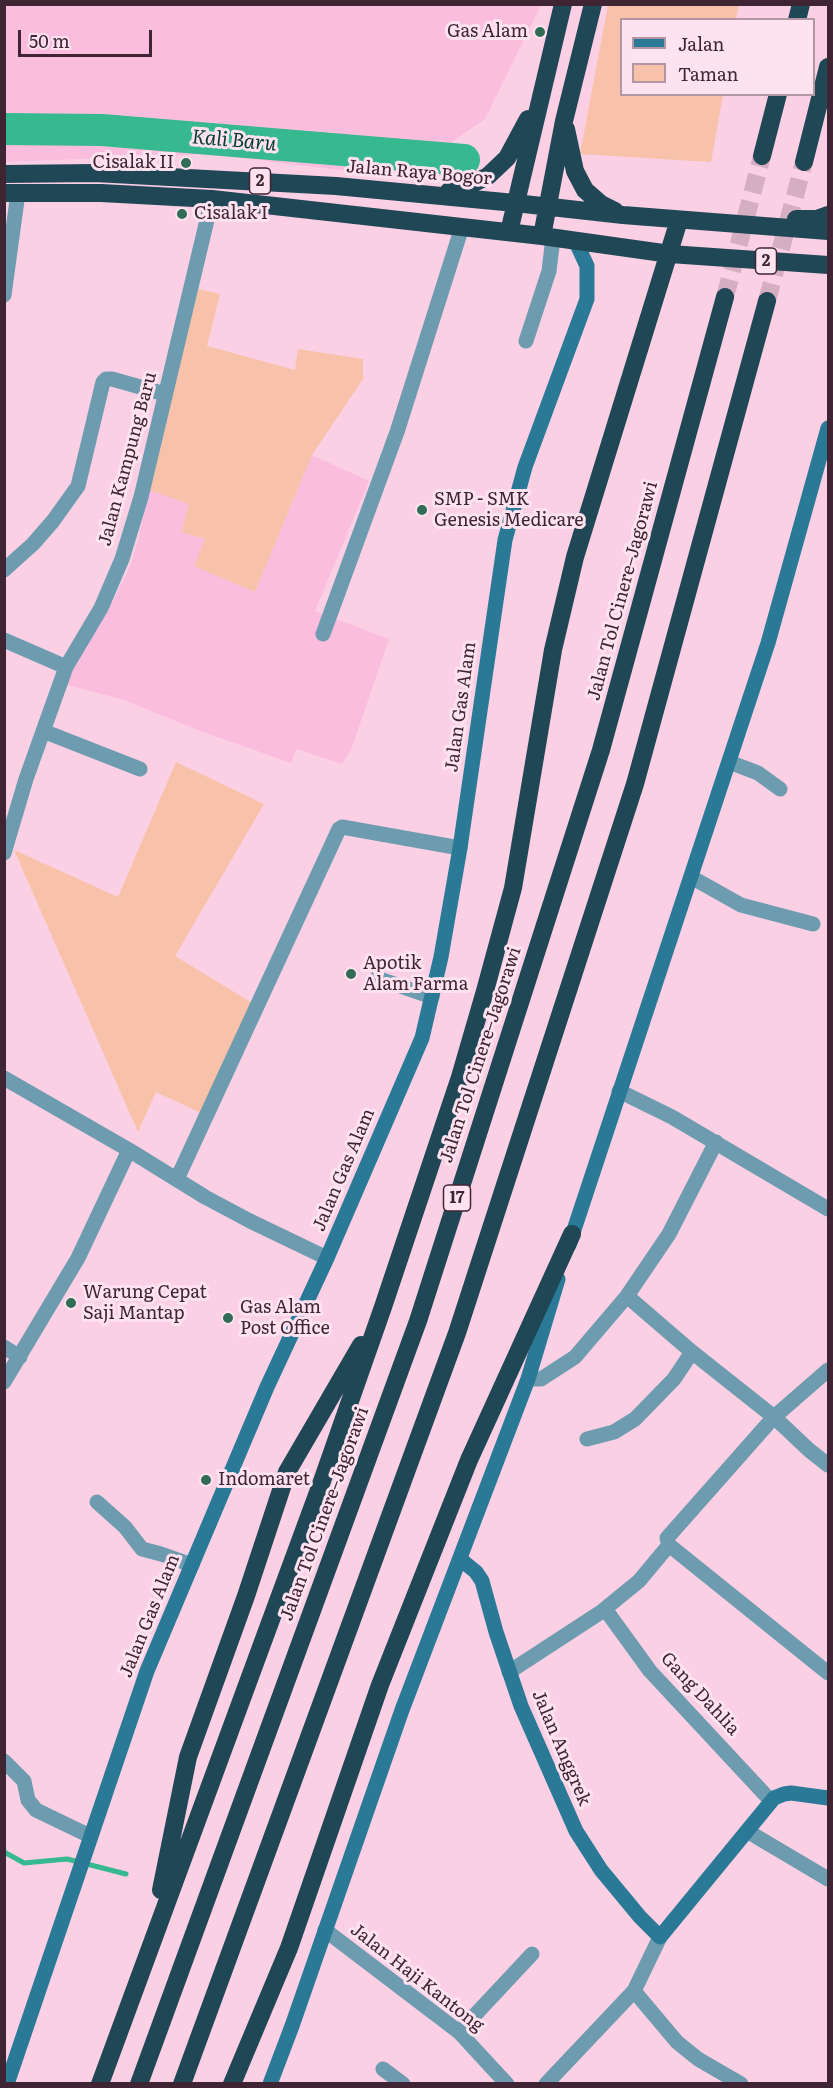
<!DOCTYPE html>
<html>
<head>
<meta charset="utf-8">
<style>
  body { margin:0 }
  #map { position:relative; width:833px; height:2088px; overflow:hidden; background:#fbd0e5; font-family:Literata,serif }
  canvas { display:block }
  .frame { position:absolute; inset:0; border:6px solid #3f2533; pointer-events:none }
  .legend { position:absolute; left:620px; top:18px; width:195px; height:78px; box-sizing:border-box; background:#ffe2f0; border:2px solid #b296a4; margin:0; padding:8px 10px; list-style:none; font-size:18px; color:#3f2533 }
  .legend li { display:flex; align-items:center; gap:12px; height:30px }
  .legend b { width:30px; border:2px solid #b296a4 }
  .scale { position:absolute; left:18px; top:30px; width:134px; height:27px; box-sizing:border-box; border:3px solid #3f2533; border-top:0; padding-left:8px; font-size:18px; line-height:21px; white-space:nowrap; color:#3f2533; -webkit-text-stroke:4px #ffe2f0; paint-order:stroke }
</style>
</head>
<body>
<div id="map">
<canvas width="833" height="2088"></canvas>
<div class="frame"></div>
<ul class="legend">
<li><b style="height:8px;background:#2a7a97"></b>Jalan</li>
<li><b style="height:16px;background:#f7c2a9"></b>Taman</li>
</ul>
<div class="scale">50 m</div>
</div>
<script>
const ctx = document.querySelector('canvas').getContext('2d');
ctx.lineJoin = 'round';
function fill(path, color) { ctx.fillStyle = color; ctx.fill(path, 'evenodd'); }
const shape = rows => new Path2D(rows.map(r => 'M' + r).join(''));
function strokePath(path, color, width, dash) { ctx.strokeStyle = color; ctx.lineWidth = width; ctx.lineCap = dash ? 'butt' : 'round'; ctx.setLineDash(dash || []); ctx.stroke(path); }
function label(font, color, halo, rows, align = 'center') {
  ctx.font = font + ' Literata,serif'; ctx.lineWidth = 6; ctx.setLineDash([]); ctx.textBaseline = 'middle'; ctx.strokeStyle = halo; ctx.fillStyle = color; for (const [text, x, y, turn = 0] of rows) {
    ctx.save(); ctx.translate(x, y); ctx.rotate((+turn || 0) * Math.PI / 180); ctx.textAlign = isNaN(turn) ? turn : align; if (halo) ctx.strokeText(text, 0, 0); ctx.fillText(text, 0, 0); ctx.restore();
  }
}
fill(shape([
  [4,5,5,4,541,5,485,119,449,144,363,138,355,172,209,154,5,162],
  [312,455,369,481,315,611,389,639,351,750,342,764,296,749,291,763,200,731,124,700,64,684,115,597,131,564,138,540,149,490,189,503,205,539,255,592]
]), '#fbbdde');
fill(shape([
  [608,5,739,5,736,19,622,20,622,94,723,95,711,162,580,154],
  [198,289,220,294,207,346,295,370,298,349,363,359,363,379,312,455,255,592,194,566,205,539,181,532,189,504,149,490],
  [176,762,264,804,175,956,262,1009,201,1113,156,1092,138,1132,14,850,118,897]
]), '#f7c2a9');
strokePath(shape([
  [4,1852,24,1863,67,1859,126,1874]
]), '#36b98e', 5);
strokePath(shape([
  [4,129,102,130,464,160]
]), '#36b98e', 32);
strokePath(shape([
  [725,297,762,156],
  [767,301,804,162]
]), '#d5aec1', 18, [18, 9]);
strokePath(shape([
  [4,295,18,193],
  [526,341,549,271,553,238],
  [4,570,33,544,53,521,78,486,103,382,106,379,112,379,165,394],
  [323,634,397,432,462,227],
  [4,640,66,667],
  [43,731,140,769],
  [729,762,758,773,780,789],
  [4,853,26,779,66,667,101,608,122,559,141,497,212,199],
  [691,877,741,905,813,924],
  [377,978,432,997],
  [4,1078,129,1150,78,1258,4,1382],
  [619,1091,672,1117,828,1209],
  [129,1150,205,1197,250,1221,327,1258],
  [177,1179,339,829,342,827,460,848],
  [627,1296,692,1352,774,1417,809,1450,828,1465],
  [4,1347,20,1357],
  [828,1370,774,1417,667,1538,669,1545,828,1673],
  [528,1379,541,1379,575,1357,627,1296,669,1234,716,1142],
  [587,1439,614,1432,635,1419,674,1379,692,1352],
  [97,1502,125,1527,142,1549,161,1554,192,1565],
  [605,1609,650,1671,771,1801],
  [509,1672,601,1612,639,1581,669,1545],
  [4,1761,24,1781,28,1800,36,1810,90,1836],
  [747,1831,828,1879],
  [325,1930,459,2032,507,2084],
  [634,1991,677,2042,698,2059,741,2084],
  [459,2032,532,1954],
  [383,2069,403,2084],
  [546,2084,634,1991,660,1937]
]), '#6d9baf', 15);
strokePath(shape([
  [569,1245,768,643,828,428],
  [460,1559,476,1572,482,1581,496,1632,521,1706,576,1831,601,1870,640,1917,660,1937,774,1798,784,1794,791,1793,828,1798],
  [7,2084,147,1671,267,1387,327,1258,422,1038,441,957,460,848,505,540,525,467,587,299,587,266,575,240],
  [270,2084,292,2026,402,1710,528,1379,558,1279]
]), '#2a7a97', 15);
strokePath(shape([
  [797,20,801,4],
  [566,129,575,171,585,190,601,204,615,211],
  [762,156,778,94],
  [804,162,828,67],
  [4,174,95,173,336,186,515,203,623,215,828,231],
  [449,191,462,189,488,176,507,158,528,119],
  [4,193,101,193,212,199,542,236,670,254,828,265],
  [796,219,817,219,828,215],
  [509,232,563,4],
  [542,236,564,121,593,4],
  [161,1890,188,1757,246,1596,287,1472,361,1345],
  [100,2084,321,1484,383,1307,460,1077,485,991,513,888,553,650,575,557,679,220],
  [139,2084,418,1321,601,750,725,297],
  [182,2084,457,1333,635,784,767,301],
  [232,2084,289,1948,380,1685,469,1460,572,1234]
]), '#204756', 18);
for (const [x, y, r, color] of [
  [540,32,6,"#316c56"],
  [186,163,6,"#316c56"],
  [182,214,6,"#316c56"],
  [422,510,6,"#316c56"],
  [351,974,6,"#316c56"],
  [71,1303,6,"#316c56"],
  [228,1318,6,"#316c56"],
  [206,1480,6,"#316c56"]
]) { const dot = new Path2D(); dot.arc(x, y, r, 0, 2 * Math.PI); ctx.fillStyle = color; ctx.fill(dot); strokePath(dot, '#ffe2f0', 2); }
for (const [x, y, w] of [
  [260,181,21],
  [766,261,21],
  [457,1198,27]
]) { const box = new Path2D(); box.roundRect(x - w / 2, y - 13, w, 26, 4.5); ctx.fillStyle = '#ffe2f0'; ctx.fill(box); strokePath(box, '#3f2533', 1.5); }
label('bold 16px', '#3f2533', null, [
  ["2",260,181],
  ["2",766,261],
  ["17",457,1198]
]);
label('18px', '#3f2533', '#ffe2f0', [
  ["Gas Alam",528,32,"right"],
  ["Cisalak II",174,163,"right"],
  ["Cisalak I",194,214],
  ["SMP - SMK",434,500],
  ["Genesis Medicare",434,521],
  ["Apotik",363,964],
  ["Alam Farma",363,985],
  ["Warung Cepat",83,1293],
  ["Saji Mantap",83,1314],
  ["Gas Alam",240,1308],
  ["Post Office",240,1329],
  ["Indomaret",218,1480]
], 'left');
label('18px', '#3f2533', '#ffe2f0', [
  ["Jalan Raya Bogor",419,173,5],
  ["Jalan Kampung Baru",128,459,-75],
  ["Jalan Tol Cinere–Jagorawi",623,591,-75],
  ["Jalan Gas Alam",461,707,-82],
  ["Jalan Tol Cinere–Jagorawi",481,1055,-72],
  ["Jalan Gas Alam",344,1170,-67],
  ["Jalan Tol Cinere–Jagorawi",325,1514,-70],
  ["Jalan Gas Alam",150,1616,-68],
  ["Gang Dahlia",700,1694,47],
  ["Jalan Anggrek",561,1748,67],
  ["Jalan Haji Kantong",417,1978,38]
]);
label('italic 20px', '#033c2b', '#ffe2f0', [
  ["Kali Baru",234,141,5]
]);
</script>
</body>
</html>
